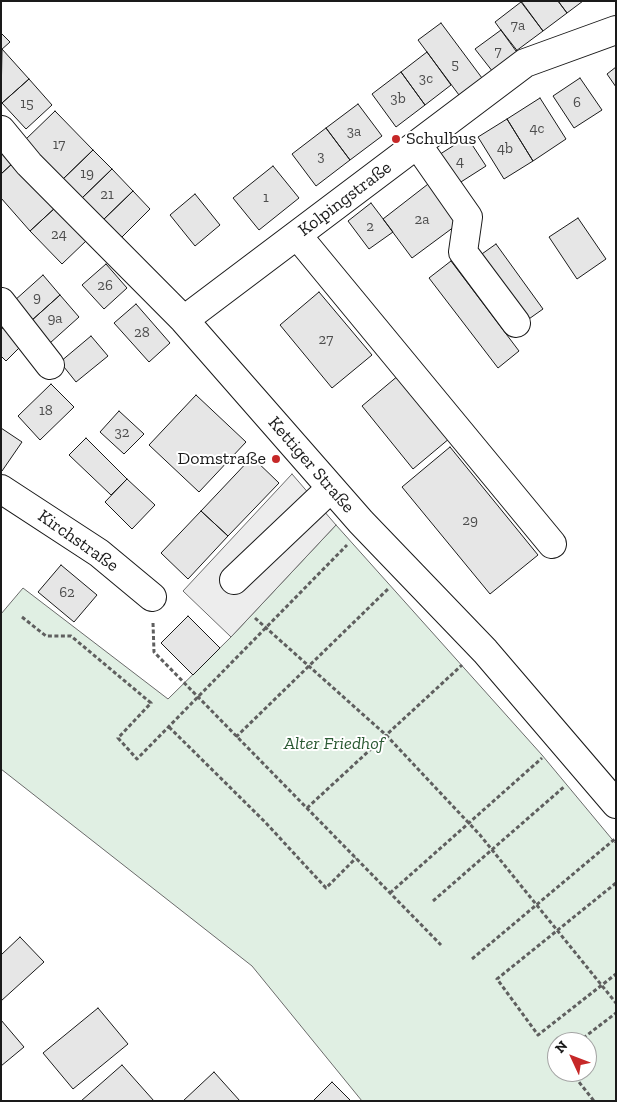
<!DOCTYPE html>
<html>
<head>
<meta charset="utf-8">
<style>
  body { margin:0 }
  #map { position:relative; width:617px; height:1102px; overflow:hidden; background:#fff; font-family:"Zilla Slab",serif }
  canvas { display:block }
  .frame { position:absolute; inset:0; border:2px solid #1a1a1a; pointer-events:none }
  .north { position:absolute; left:547px; top:1032px; width:50px; height:50px; box-sizing:border-box; background:#fff; border:1px solid #a3a3a3; border-radius:50%; rotate:313deg; font-size:14px; font-weight:700; line-height:20px; text-align:center; color:#1a1a1a }
  .north::after { content:''; display:block; margin:auto; width:18px; height:22px; background:#c62828; clip-path:polygon(50% 0,100% 100%,50% 72%,0 100%) }
</style>
</head>
<body>
<div id="map">
<canvas width="617" height="1102"></canvas>
<div class="frame"></div>
<div class="north">N</div>
</div>
<script>
const ctx = document.querySelector('canvas').getContext('2d');
ctx.lineJoin = 'round';
function fill(path, color) { ctx.fillStyle = color; ctx.fill(path, 'evenodd'); }
const shape = rows => new Path2D(rows.map(r => 'M' + r).join(''));
function strokePath(path, color, width, dash) { ctx.strokeStyle = color; ctx.lineWidth = width; ctx.lineCap = dash ? 'butt' : 'round'; ctx.setLineDash(dash || []); ctx.stroke(path); }
function label(font, color, halo, rows, align = 'center') {
  ctx.font = font + ' "Zilla Slab",serif'; ctx.lineWidth = 4; ctx.setLineDash([]); ctx.textBaseline = 'middle'; ctx.strokeStyle = halo; ctx.fillStyle = color; for (const [text, x, y, turn = 0] of rows) {
    ctx.save(); ctx.translate(x, y); ctx.rotate((+turn || 0) * Math.PI / 180); ctx.textAlign = isNaN(turn) ? turn : align; if (halo) ctx.strokeText(text, 0, 0); ctx.fillText(text, 0, 0); ctx.restore();
  }
}
const green = shape([
  [336,525,542,755,616,844,616,1101,362,1101,252,966,1,769,1,614,23,588,168,699,231,637,336,525],
  [557,1042,587,1042,587,1072,557,1072,557,1042]
]);
fill(green, '#e0efe3');
strokePath(green, '#6a6a6a', 1);
const parking = shape([
  [292,474,336,525,231,637,183,591,292,474]
]);
fill(parking, '#ededed');
strokePath(parking, '#6a6a6a', 1);
const building = shape([
  [558,1,567,13,543,31,521,1,558,1],
  [558,1,583,1,567,13,558,1],
  [521,2,543,31,516,51,495,22,521,2],
  [441,23,482,78,459,95,418,40,441,23],
  [501,30,519,53,493,72,475,49,501,30],
  [1,33,10,42,1,50,1,33],
  [2,49,29,79,2,103,1,102,2,49],
  [427,52,451,85,425,105,401,72,427,52],
  [616,67,616,87,607,74,616,67],
  [401,72,425,105,396,127,372,94,401,72],
  [580,78,602,110,574,128,553,96,580,78],
  [29,79,52,105,26,129,2,103,29,79],
  [540,98,566,139,533,161,507,119,540,98],
  [358,104,382,136,350,160,326,128,358,104],
  [55,111,93,150,62,180,24,141,55,111],
  [507,119,533,161,504,179,478,137,507,119],
  [326,128,350,160,316,186,292,154,326,128],
  [467,137,486,166,453,187,434,158,467,137],
  [1,148,14,162,1,174,1,148],
  [93,150,112,169,81,199,62,180,93,150],
  [14,162,56,207,30,231,1,198,1,174,14,162],
  [273,166,299,198,259,230,233,198,273,166],
  [112,169,133,191,102,221,81,199,112,169],
  [432,181,462,221,412,258,383,219,432,181],
  [133,191,150,209,120,239,102,221,133,191],
  [195,194,220,225,195,246,170,215,195,194],
  [371,203,393,232,369,249,348,221,371,203],
  [56,207,87,240,62,264,30,231,56,207],
  [578,218,606,259,577,279,549,237,578,218],
  [496,244,543,309,526,321,479,256,496,244],
  [451,261,519,351,498,368,429,278,451,261],
  [106,264,127,288,104,309,82,285,106,264],
  [43,275,60,295,31,321,14,301,43,275],
  [319,292,372,355,332,388,280,325,319,292],
  [60,295,79,317,50,343,31,321,60,295],
  [136,304,170,343,149,362,114,323,136,304],
  [5,325,24,343,6,361,1,356,1,330,5,325],
  [91,336,108,356,76,382,60,362,91,336],
  [399,375,450,438,413,469,362,406,399,375],
  [51,384,74,407,40,440,18,416,51,384],
  [196,395,246,442,199,492,149,445,196,395],
  [119,411,144,434,124,454,100,432,119,411],
  [1,428,22,442,2,471,1,470,1,428],
  [86,438,127,479,111,495,69,455,86,438],
  [450,447,538,555,490,594,402,487,450,447],
  [252,457,279,483,228,536,201,511,252,457],
  [127,479,155,505,132,529,105,502,127,479],
  [201,511,228,536,188,579,161,553,201,511],
  [61,565,97,595,74,622,38,592,61,565],
  [188,616,220,648,193,675,161,643,188,616],
  [20,937,44,962,1,1001,1,955,20,937],
  [98,1008,128,1044,73,1089,43,1053,98,1008],
  [1,1020,24,1047,1,1066,1,1020],
  [122,1065,154,1101,81,1101,122,1065],
  [214,1072,240,1101,183,1101,214,1072],
  [332,1082,351,1101,313,1101,332,1082]
]);
fill(building, '#e6e6e6');
strokePath(building, '#1a1a1a', 1);
const minor = shape([
  [1,130,29,164,184,320,361,522,485,651,616,804],
  [417,144,468,217,463,252,516,323],
  [297,235,552,544],
  [1,302,50,365],
  [184,320,525,63,616,30],
  [1,489,99,553,152,597],
  [234,580,331,488]
]);
strokePath(minor, '#1a1a1a', 30);
strokePath(shape([
  [22,617,46,636,71,636,151,703,118,738,137,759,347,545],
  [255,618,386,735,480,835,616,1003],
  [153,623,154,652,441,945],
  [169,727,265,822,326,888,356,858],
  [236,737,389,588],
  [307,808,462,665],
  [616,883,497,979,538,1035,616,974],
  [390,893,542,758],
  [433,901,565,786],
  [472,959,616,838],
  [578,1042,616,1013],
  [571,1072,594,1101]
]), '#5f5f5f', 3, [4, 2.5]);
strokePath(minor, '#fff', 28);
for (const [x, y, r, color] of [
  [396,139,5,"#c62828"],
  [276,459,5,"#c62828"]
]) { const dot = new Path2D(); dot.arc(x, y, r, 0, 2 * Math.PI); ctx.fillStyle = color; ctx.fill(dot); strokePath(dot, '#fff', 2); }
label('15px', '#4d4d4d', null, [
  ["7a",518,26],
  ["7",498,52],
  ["5",455,65],
  ["3c",426,79],
  ["3b",398,99],
  ["6",577,103],
  ["15",27,104],
  ["4c",537,129],
  ["3a",354,132],
  ["17",59,145],
  ["4b",505,149],
  ["3",321,157],
  ["4",460,162],
  ["19",87,174],
  ["21",107,195],
  ["1",266,198],
  ["2a",422,220],
  ["2",370,227],
  ["24",59,235],
  ["26",105,286],
  ["9",37,298],
  ["9a",55,319],
  ["28",142,333],
  ["27",326,340],
  ["18",46,411],
  ["32",122,433],
  ["29",470,521],
  ["62",67,593]
]);
label('18px', '#1a1a1a', '#fff', [
  ["Schulbus",406,139],
  ["Domstraße",266,459,"right"]
], 'left');
label('18px', '#1a1a1a', '#fff', [
  ["Kolpingstraße",345,199,-37],
  ["Kettiger Straße",311,465,49],
  ["Kirchstraße",78,541,35]
]);
label('italic 18px', '#2b5a34', '#fff', [
  ["Alter Friedhof",334,744]
]);
</script>
</body>
</html>
